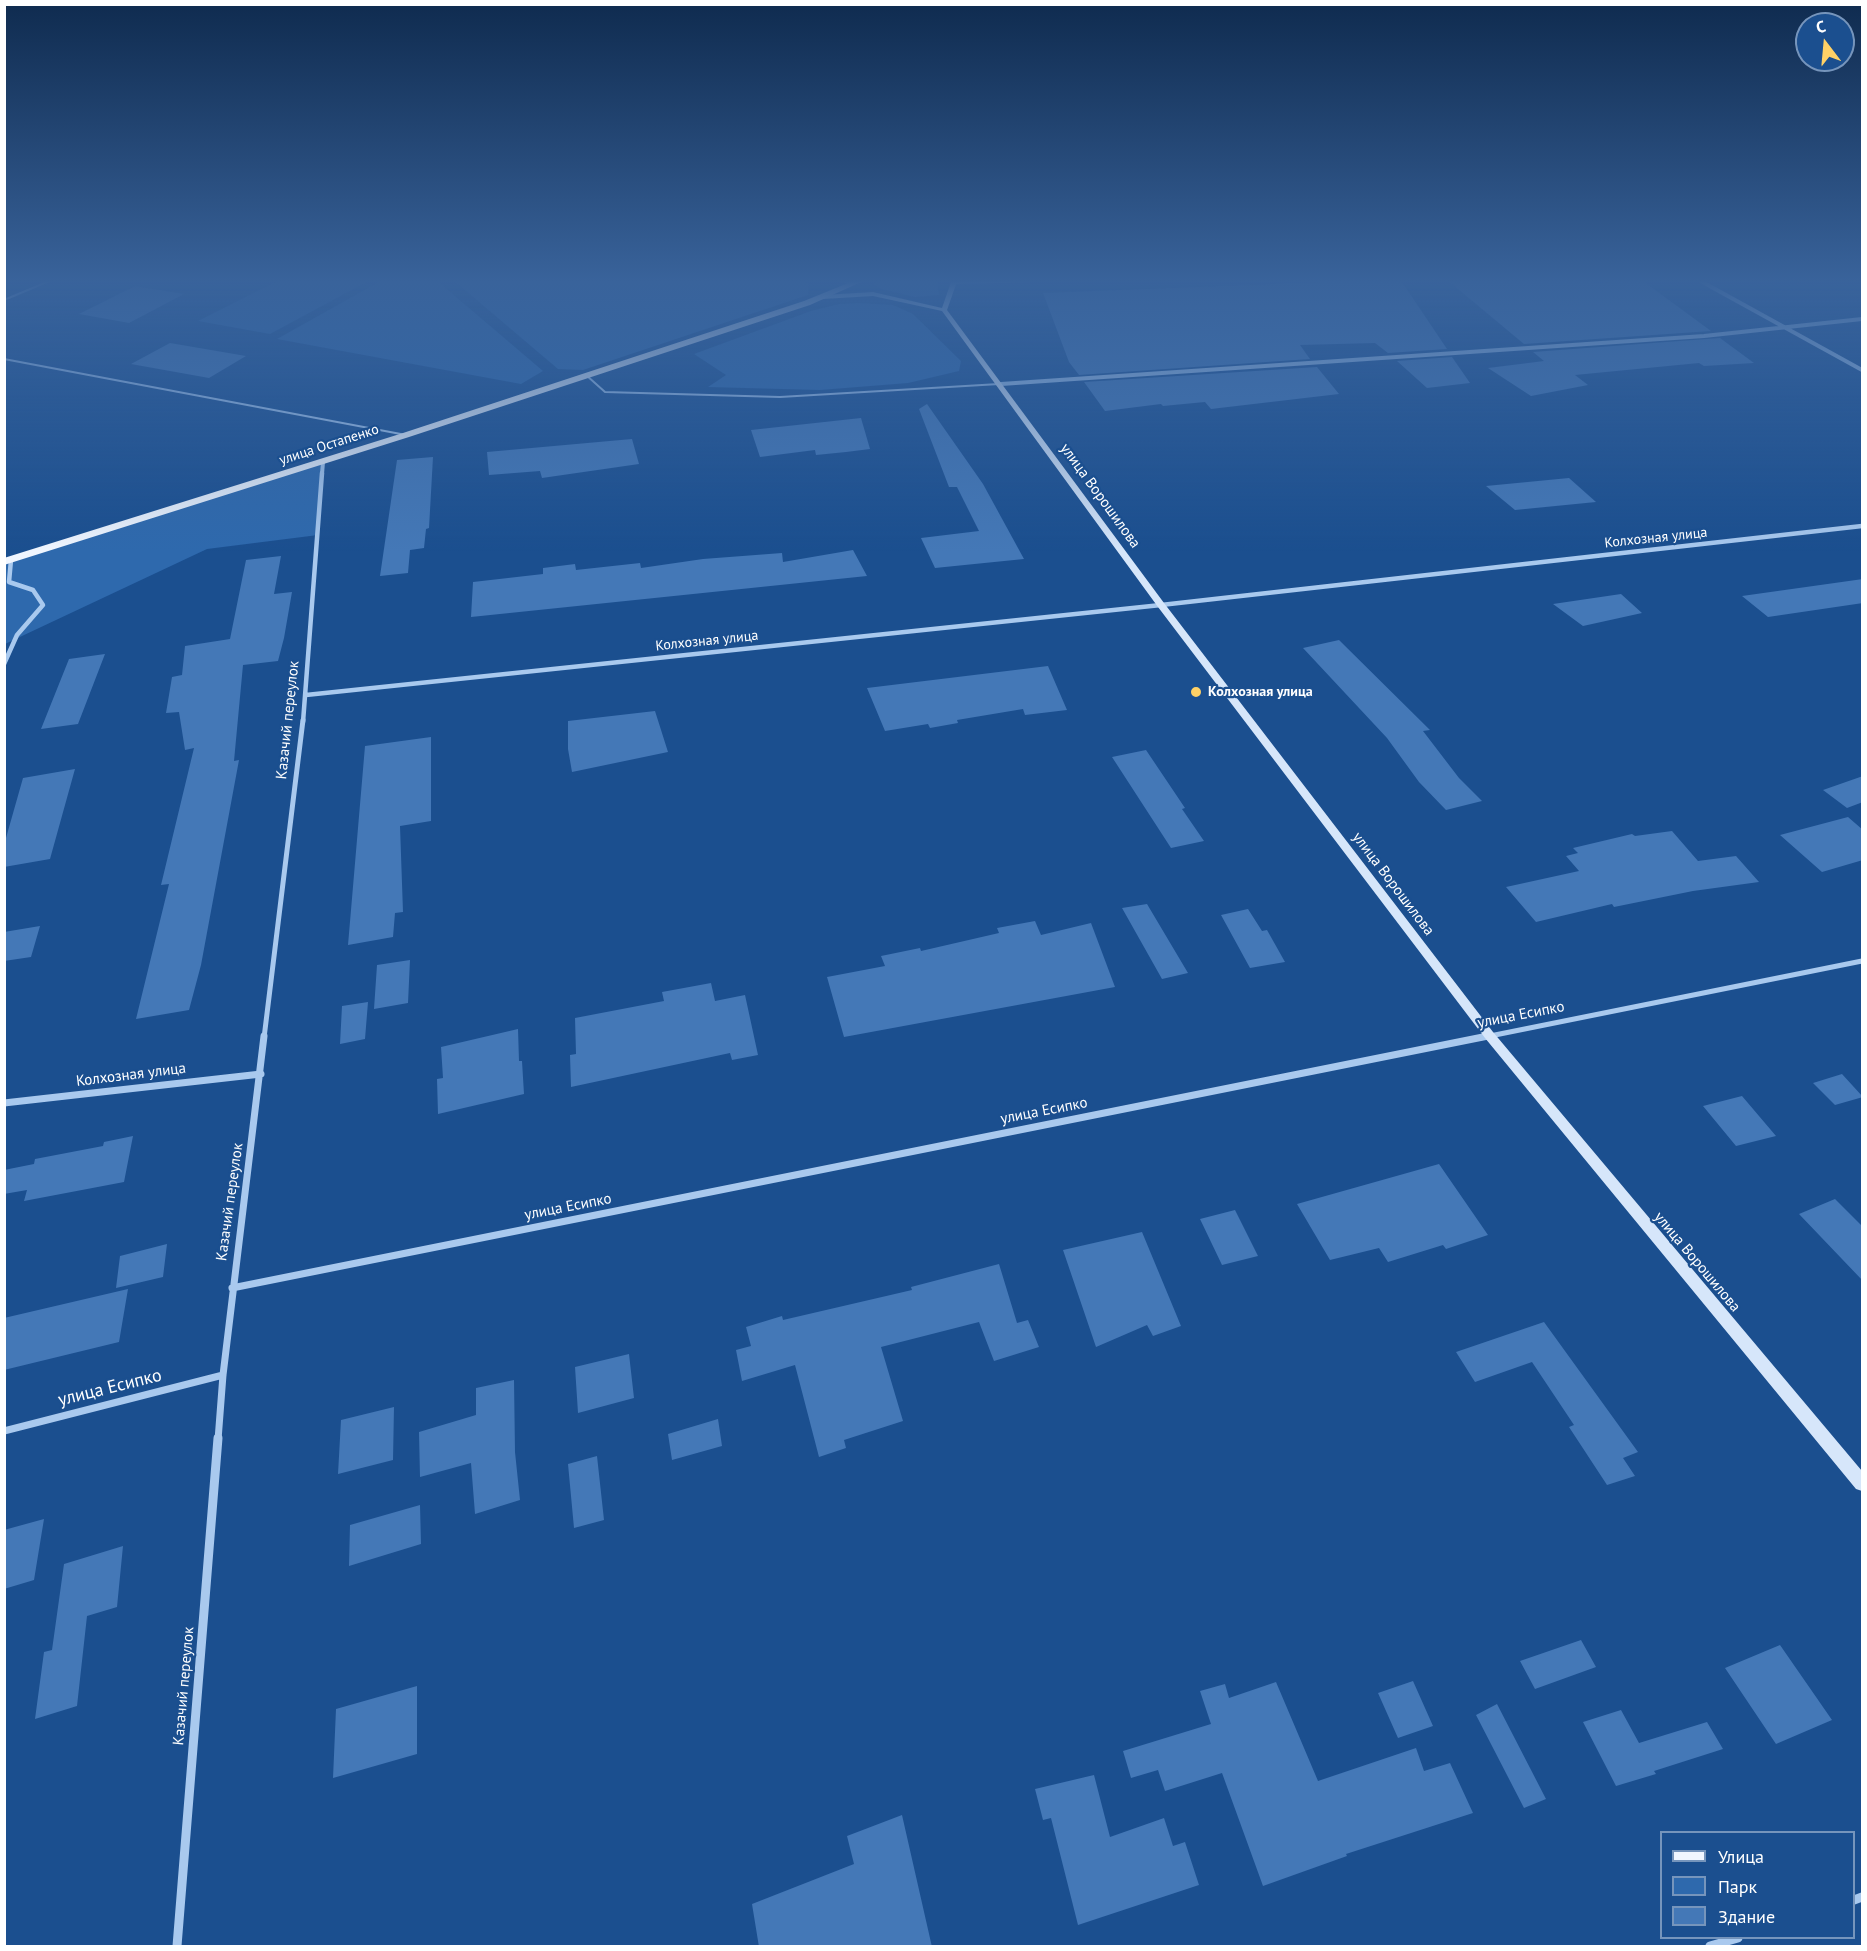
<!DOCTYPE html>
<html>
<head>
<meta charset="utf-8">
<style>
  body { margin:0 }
  #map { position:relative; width:1867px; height:1951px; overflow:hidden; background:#1b4f8f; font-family:"PT Sans",sans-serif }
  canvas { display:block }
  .frame { position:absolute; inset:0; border:6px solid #fff; pointer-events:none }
  .legend { position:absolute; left:1660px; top:1831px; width:195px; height:108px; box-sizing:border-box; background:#1b4f8f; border:2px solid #7695bc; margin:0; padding:8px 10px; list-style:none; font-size:18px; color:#fff }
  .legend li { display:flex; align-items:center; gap:12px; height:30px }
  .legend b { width:30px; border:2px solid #7695bc }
  .north { position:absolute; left:1795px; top:12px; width:60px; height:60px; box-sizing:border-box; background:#1b4f8f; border:2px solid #7695bc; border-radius:50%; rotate:344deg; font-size:16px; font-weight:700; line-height:24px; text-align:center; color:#fff }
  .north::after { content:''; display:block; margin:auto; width:21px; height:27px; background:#ffd166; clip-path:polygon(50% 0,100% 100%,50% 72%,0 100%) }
</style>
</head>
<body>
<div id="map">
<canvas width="1867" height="1951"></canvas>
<div class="frame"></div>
<ul class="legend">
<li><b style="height:8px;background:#f0f6ff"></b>Улица</li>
<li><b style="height:16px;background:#2e69ad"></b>Парк</li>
<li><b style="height:16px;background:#4478b7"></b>Здание</li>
</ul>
<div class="north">С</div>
</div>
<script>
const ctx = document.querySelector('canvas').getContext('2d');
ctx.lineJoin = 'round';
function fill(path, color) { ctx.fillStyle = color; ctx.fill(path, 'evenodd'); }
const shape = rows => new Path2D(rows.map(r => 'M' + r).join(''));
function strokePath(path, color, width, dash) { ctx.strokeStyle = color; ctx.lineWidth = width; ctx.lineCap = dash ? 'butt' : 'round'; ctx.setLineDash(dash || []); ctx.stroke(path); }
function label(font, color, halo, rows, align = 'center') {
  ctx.font = font + ' "PT Sans",sans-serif'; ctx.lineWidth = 4.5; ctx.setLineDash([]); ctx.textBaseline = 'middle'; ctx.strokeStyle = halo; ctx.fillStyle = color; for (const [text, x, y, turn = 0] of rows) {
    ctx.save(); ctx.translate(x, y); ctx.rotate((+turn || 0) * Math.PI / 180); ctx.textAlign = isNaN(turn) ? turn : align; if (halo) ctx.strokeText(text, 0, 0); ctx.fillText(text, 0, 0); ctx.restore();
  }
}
fill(shape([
  [281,279,372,279,270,334,198,321],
  [384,279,435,279,543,371,521,384,277,339],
  [452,279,783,279,809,283,808,295,583,370,558,369],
  [880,279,937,279,939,295,915,297,881,289,873,284],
  [859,303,893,305,913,314,961,361,959,371,908,383,820,390,708,387,726,375,694,354,811,311,839,304],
  [323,462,318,535,207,549,5,644,4,562]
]), '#2e69ad');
fill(shape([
  [1400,279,1447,349,1388,353,1375,343,1300,345,1310,359,1079,375,1069,362,1043,293],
  [1446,279,1589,279,1594,283,1643,281,1711,331,1524,344],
  [135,286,184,294,129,323,79,314],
  [1720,338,1754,363,1704,366,1699,363,1575,375,1588,385,1531,396,1488,368,1544,361,1533,352],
  [170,343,246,356,209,378,131,364],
  [1452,357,1470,383,1427,388,1397,361],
  [1317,367,1339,394,1211,409,1205,402,1163,406,1161,404,1105,411,1084,382],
  [927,404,983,484,1024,559,935,568,921,538,979,531,957,487,949,487,919,409],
  [861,418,870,449,846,452,816,455,815,450,760,457,751,430],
  [632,439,639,464,542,478,540,471,489,475,487,452],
  [433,457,429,528,426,529,424,548,410,550,408,573,380,576,397,460],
  [1569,478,1596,502,1515,510,1486,486],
  [853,550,867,576,471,617,473,582,543,574,543,568,575,564,576,570,640,563,641,568,703,559,782,553,783,562],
  [281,556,274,594,292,592,284,638,278,661,243,665,234,761,239,760,201,965,189,1010,136,1019,169,884,161,885,194,748,185,750,179,712,166,713,172,677,182,675,185,646,230,639,246,560],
  [1863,579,1863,603,1768,617,1742,596],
  [1621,594,1642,613,1583,626,1553,604],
  [1339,640,1430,730,1423,731,1459,778,1482,801,1446,810,1419,782,1387,738,1303,648],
  [105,654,78,724,41,729,69,659],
  [1048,666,1067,710,1025,715,1023,709,957,720,958,723,930,728,928,724,885,731,867,688],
  [655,711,668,752,572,772,568,749,568,721],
  [431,737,431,821,400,826,403,912,395,913,393,937,348,945,365,746],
  [1146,750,1185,808,1182,809,1204,841,1171,848,1112,757],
  [75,769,50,859,4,867,4,845,23,778],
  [1863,776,1863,802,1847,808,1823,790],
  [1848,817,1863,830,1863,860,1822,872,1780,835],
  [1672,831,1698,861,1736,856,1759,882,1693,891,1614,907,1612,904,1536,922,1506,887,1579,871,1566,856,1578,853,1573,848,1632,834,1635,836],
  [1147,904,1188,973,1162,979,1122,908],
  [1248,909,1262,931,1267,930,1285,962,1250,968,1221,915],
  [1035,921,1041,935,1091,923,1115,987,844,1037,827,977,885,966,881,956,920,948,921,951,999,933,997,928],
  [40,926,31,957,4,961,4,932],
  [410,960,408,1003,374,1009,377,965],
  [711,983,715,1001,745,995,758,1055,732,1060,730,1053,571,1087,570,1055,576,1054,575,1018,664,1001,662,992],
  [368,1002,365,1039,340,1044,342,1006],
  [518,1029,519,1061,522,1061,524,1094,438,1114,437,1079,443,1078,441,1047],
  [1842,1074,1863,1097,1835,1105,1813,1083],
  [1742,1096,1776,1136,1736,1146,1703,1106],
  [133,1136,124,1182,24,1201,27,1190,4,1194,4,1170,34,1164,35,1159,103,1146,104,1142],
  [1439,1164,1488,1235,1446,1249,1443,1245,1388,1262,1379,1248,1330,1260,1297,1204],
  [1835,1199,1863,1227,1863,1281,1799,1214],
  [1235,1210,1258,1256,1222,1265,1200,1219],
  [1142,1232,1181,1326,1153,1336,1147,1325,1096,1347,1063,1250],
  [167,1244,163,1277,116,1288,120,1256],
  [999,1264,1017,1323,1028,1320,1039,1347,994,1361,979,1322,881,1347,903,1421,844,1440,846,1448,819,1457,795,1365,742,1381,736,1350,751,1346,746,1327,782,1316,783,1320,912,1290,911,1287],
  [128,1289,119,1342,4,1370,4,1318],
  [1544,1322,1638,1452,1623,1458,1635,1476,1607,1485,1569,1427,1574,1425,1532,1362,1475,1382,1456,1352],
  [629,1354,634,1398,578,1413,575,1367],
  [514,1380,515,1452,520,1500,475,1514,471,1463,420,1477,419,1432,476,1415,476,1388],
  [394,1407,393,1460,338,1474,341,1420],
  [718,1419,722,1446,672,1460,668,1434],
  [597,1456,604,1520,574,1528,568,1464],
  [420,1505,421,1544,349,1566,350,1525],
  [44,1519,34,1580,4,1589,4,1530],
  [123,1546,117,1607,87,1616,77,1706,35,1719,44,1652,52,1650,64,1564],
  [1581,1640,1596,1667,1535,1689,1520,1661],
  [1780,1645,1832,1720,1776,1744,1725,1668],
  [1413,1681,1433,1726,1398,1738,1378,1693],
  [1276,1682,1318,1781,1416,1748,1424,1771,1450,1763,1473,1813,1346,1854,1347,1856,1263,1886,1222,1773,1165,1791,1158,1770,1131,1778,1123,1751,1211,1724,1200,1691,1225,1684,1229,1698],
  [417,1686,417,1754,333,1778,336,1709],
  [1497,1704,1546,1799,1524,1808,1476,1715],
  [1621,1710,1639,1743,1707,1722,1723,1749,1654,1771,1656,1774,1616,1786,1583,1722],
  [1094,1775,1110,1837,1164,1818,1173,1846,1185,1842,1199,1885,1078,1925,1051,1818,1043,1820,1035,1789],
  [902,1815,932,1947,759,1947,752,1904,854,1864,847,1836]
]), '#4478b7');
strokePath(shape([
  [826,279,853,283],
  [4,300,54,279],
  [4,359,406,435],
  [586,375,605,392,780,397,999,384]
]), '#a9c9ee', 2);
strokePath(shape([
  [1697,279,1862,370],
  [956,282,1076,279],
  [1001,384,1704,336,1862,319],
  [322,474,323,462]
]), '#a9c9ee', 4);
strokePath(shape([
  [4,664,17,635,43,605,33,590,9,582,11,560],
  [306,695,1161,605,1862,526],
  [303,722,322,473]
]), '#a9c9ee', 4.5);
strokePath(shape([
  [264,1038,303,720],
  [1480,1038,1862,961]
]), '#a9c9ee', 5);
strokePath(shape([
  [4,1103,261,1074],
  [232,1288,1488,1036],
  [4,1431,223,1375],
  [218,1440,223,1375,264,1036]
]), '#a9c9ee', 7);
strokePath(shape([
  [1854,1900,1862,1897],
  [177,1946,218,1438],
  [1710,1946,1738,1938]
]), '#a9c9ee', 9);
fill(shape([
  [952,279,958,279,947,310,1164,603,1493,1032,1862,1471,1862,1491,1856,1489,1485,1038,1158,607,942,311,873,296,823,299,820,297,823,295,873,292,942,308,952,279]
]), '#d6e6fa');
fill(shape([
  [858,279,868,279,810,305,409,437,4,565,4,558,403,433,804,301,858,279]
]), '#f0f6ff');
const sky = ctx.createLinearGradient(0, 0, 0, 552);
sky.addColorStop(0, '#0f2b4f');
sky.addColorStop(0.51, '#39639b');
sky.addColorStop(1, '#39639b00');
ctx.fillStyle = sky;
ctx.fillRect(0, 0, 1867, 552);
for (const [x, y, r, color] of [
  [1196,692,6,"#ffd166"]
]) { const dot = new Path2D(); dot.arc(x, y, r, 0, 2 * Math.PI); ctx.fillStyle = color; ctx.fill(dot); strokePath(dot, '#1b4f8f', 2); }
label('14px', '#fff', '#1b4f8f', [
  ["улица Остапенко",329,445,-18],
  ["Колхозная улица",1656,538,-6],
  ["Колхозная улица",707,641,-6]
]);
label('bold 14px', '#fff', '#1b4f8f', [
  ["Колхозная улица",1208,692]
], 'left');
label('15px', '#fff', '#1b4f8f', [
  ["улица Ворошилова",1100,496,54],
  ["Казачий переулок",288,720,-84],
  ["улица Ворошилова",1393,884,53],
  ["улица Есипко",1521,1015,-11],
  ["Колхозная улица",131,1075,-7],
  ["улица Есипко",1044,1111,-11],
  ["Казачий переулок",230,1202,-82],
  ["улица Есипко",568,1207,-11],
  ["улица Ворошилова",1697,1262,50],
  ["Казачий переулок",184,1686,-85]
]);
label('18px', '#fff', '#1b4f8f', [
  ["улица Есипко",110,1388,-14]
]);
</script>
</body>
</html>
